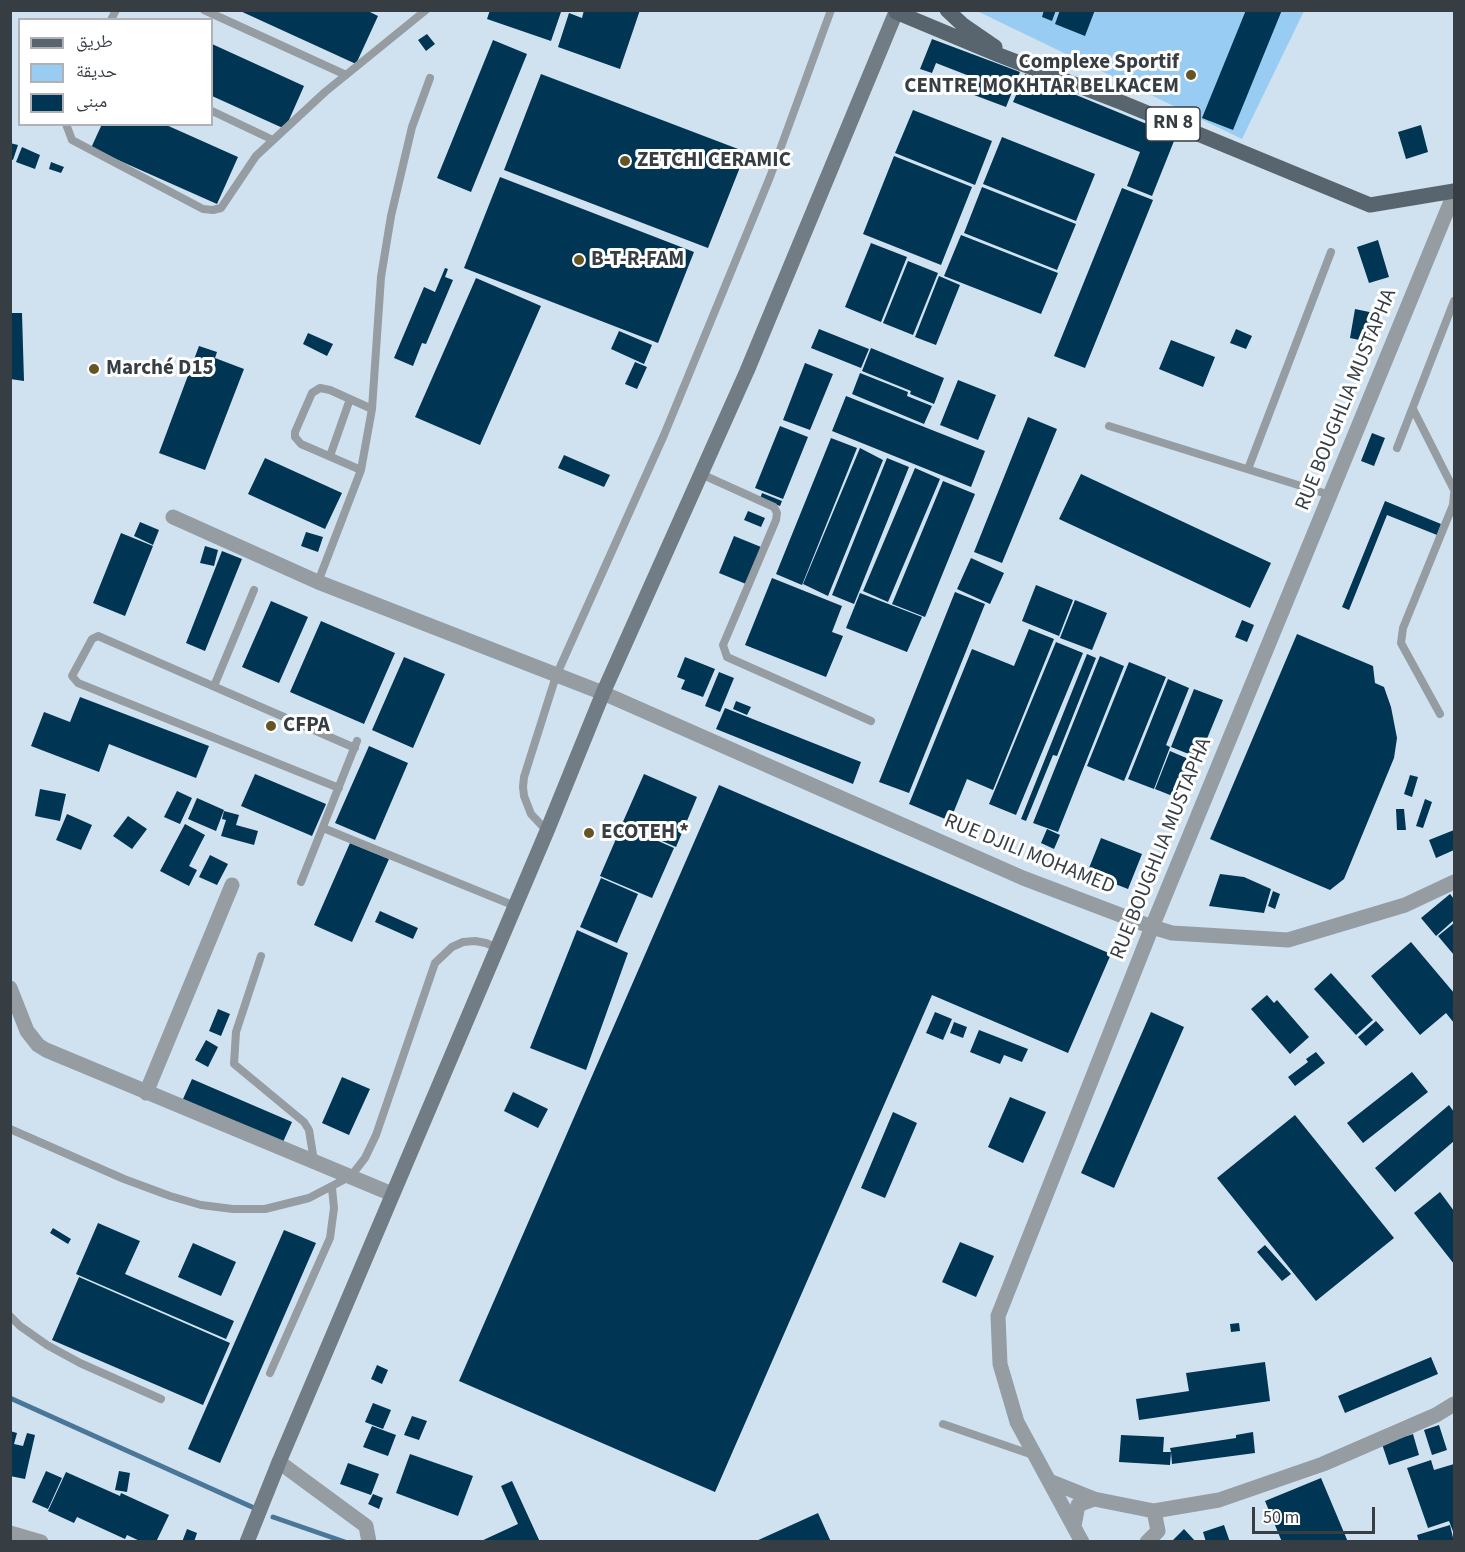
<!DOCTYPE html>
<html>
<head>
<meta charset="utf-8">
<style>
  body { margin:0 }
  #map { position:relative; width:1465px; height:1552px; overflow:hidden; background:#d0e2f0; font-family:"Source Sans 3","Noto Naskh Arabic",sans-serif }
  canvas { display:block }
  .frame { position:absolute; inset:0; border:12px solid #363d43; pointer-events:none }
  .legend { position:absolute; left:18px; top:18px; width:195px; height:108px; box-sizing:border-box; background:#fff; border:2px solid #afb1b4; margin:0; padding:8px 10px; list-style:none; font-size:18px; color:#363d43 }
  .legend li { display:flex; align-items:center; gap:12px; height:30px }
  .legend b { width:30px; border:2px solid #afb1b4 }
  .scale { position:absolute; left:1252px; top:1507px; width:123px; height:27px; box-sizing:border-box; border:3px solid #363d43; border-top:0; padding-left:8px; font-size:18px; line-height:21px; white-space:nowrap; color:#363d43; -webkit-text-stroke:4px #fff; paint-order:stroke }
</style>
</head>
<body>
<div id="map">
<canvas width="1465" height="1552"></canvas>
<div class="frame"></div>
<ul class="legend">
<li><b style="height:8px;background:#58656f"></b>طريق</li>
<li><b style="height:16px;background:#99ccf3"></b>حديقة</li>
<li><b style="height:16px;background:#003554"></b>مبنى</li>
</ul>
<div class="scale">50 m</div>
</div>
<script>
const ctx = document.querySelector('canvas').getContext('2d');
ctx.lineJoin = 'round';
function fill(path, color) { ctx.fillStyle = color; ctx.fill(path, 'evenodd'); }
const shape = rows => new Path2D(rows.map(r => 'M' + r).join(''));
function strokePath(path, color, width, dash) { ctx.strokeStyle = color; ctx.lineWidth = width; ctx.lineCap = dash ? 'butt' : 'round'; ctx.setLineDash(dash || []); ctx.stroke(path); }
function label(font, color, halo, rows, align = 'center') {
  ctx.font = font + ' "Source Sans 3",sans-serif'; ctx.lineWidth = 6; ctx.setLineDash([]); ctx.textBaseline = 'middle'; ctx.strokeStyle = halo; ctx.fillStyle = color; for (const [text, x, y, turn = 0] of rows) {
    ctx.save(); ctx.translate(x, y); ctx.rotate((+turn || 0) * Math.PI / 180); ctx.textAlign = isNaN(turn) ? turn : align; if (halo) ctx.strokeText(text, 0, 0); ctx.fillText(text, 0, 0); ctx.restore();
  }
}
fill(shape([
  [977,11,1304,11,1242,139]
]), '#99ccf3');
strokePath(shape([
  [10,1398,252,1507],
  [273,1517,345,1542]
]), '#4a7798', 5);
fill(shape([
  [238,10,366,10,378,16,356,64],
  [490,10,557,10,561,12,551,41,487,19],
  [584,10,640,10,620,69,558,47,569,13,582,18],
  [1044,10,1056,10,1052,21,1042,17],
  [1060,10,1095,10,1085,36,1055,24],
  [1246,10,1282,10,1233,130,1202,118],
  [427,34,435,44,426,51,418,40],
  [932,39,1020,72,1006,107,966,92,972,77,936,63,932,73,920,69],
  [493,40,527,54,471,192,437,178],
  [212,44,304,86,285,129,212,96],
  [541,74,746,152,708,248,504,170],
  [1025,74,1176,136,1152,196,1127,186,1140,152,1013,102],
  [913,110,992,141,975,185,895,153],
  [102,124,164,124,238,157,217,204,91,148],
  [1421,125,1428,152,1406,159,1398,132],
  [1002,137,1095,174,1076,221,983,184],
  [10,143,18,145,13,160,10,159],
  [22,147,40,155,35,169,16,162],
  [894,156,972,187,941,265,863,234],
  [51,162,64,167,61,173,49,169],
  [500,177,694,252,658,343,464,268],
  [982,187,1076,224,1057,270,964,233],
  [1122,188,1153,200,1085,368,1054,356],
  [961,235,1058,273,1041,314,944,276],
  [1378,240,1389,277,1369,283,1357,247],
  [871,243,907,257,881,322,845,307],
  [908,261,938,273,913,335,883,323],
  [445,268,448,269,445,277,453,280,426,344,422,343,413,366,394,358,424,287,435,292],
  [939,276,960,285,936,345,915,337],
  [476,278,541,306,480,445,415,417],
  [1355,309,1374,313,1369,342,1350,338],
  [10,313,22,313,24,381,10,379],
  [819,329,869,349,861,368,811,348],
  [1236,329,1252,336,1246,349,1230,343],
  [619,331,652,345,644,364,611,349],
  [308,333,333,344,327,356,303,344],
  [1171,340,1215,357,1203,387,1159,369],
  [199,346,217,352,215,358,244,369,205,470,159,453],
  [871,348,944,378,934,404,910,394,911,391,862,371],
  [635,362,647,367,637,389,625,384],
  [805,363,833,374,810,430,783,420],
  [860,373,908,392,907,396,932,406,924,424,852,394],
  [958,380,996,395,978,440,940,425],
  [846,396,985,451,971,487,832,431],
  [1028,417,1057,429,1002,563,974,552],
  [780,426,808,437,783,499,755,488],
  [1372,433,1385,438,1374,466,1361,461],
  [831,438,857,448,802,585,776,574],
  [860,448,883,460,828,596,803,584],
  [564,455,610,475,604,487,558,468],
  [265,458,342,493,325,529,248,494],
  [887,458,909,467,854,604,832,595],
  [915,468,940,479,888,602,863,591],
  [1081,474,1271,563,1250,608,1059,519],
  [943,481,975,494,925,617,892,604],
  [762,493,782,501,780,506,760,499],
  [1385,501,1441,524,1437,535,1387,515,1349,610,1342,607],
  [748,511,765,518,761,527,744,520],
  [140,522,159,530,153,545,134,536],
  [306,532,323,537,318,552,301,546],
  [121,533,153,546,125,616,93,603],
  [734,536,761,547,746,584,719,573],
  [205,546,218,550,214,566,200,563],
  [222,551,242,559,205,651,186,643],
  [971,558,1004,573,990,604,957,589],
  [772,578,842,606,832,632,843,636,826,677,745,645],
  [1036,585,1073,600,1059,636,1022,621],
  [955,592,985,604,909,793,879,782],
  [860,593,922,617,907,652,846,628],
  [1075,600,1107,613,1092,650,1060,638],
  [271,601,308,617,279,683,242,667],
  [1242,620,1254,625,1247,642,1235,637],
  [321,621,395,653,364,724,290,692],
  [1029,629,1054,639,993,790,967,779,950,821,909,804,972,649,1014,666],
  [1297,634,1373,666,1375,683,1384,687,1391,707,1397,738,1394,758,1344,879,1330,890,1210,839],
  [1056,642,1083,653,1016,815,989,804],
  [1087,654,1096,658,1057,756,1053,755,1026,821,1021,819],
  [1100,656,1124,666,1058,832,1033,823],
  [404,657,445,674,413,748,372,730],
  [685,657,715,669,703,697,681,689,685,680,677,677],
  [1129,662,1166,677,1124,781,1087,766],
  [719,672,734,678,720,712,705,706],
  [1168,679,1189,688,1166,745,1170,747,1154,789,1128,779],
  [1194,689,1223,700,1199,758,1171,747],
  [80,697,209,746,196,778,109,744,99,772,31,746,44,712,70,722],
  [736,701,751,707,747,715,733,709],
  [725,708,861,762,853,784,716,729],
  [369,746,408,763,375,840,335,823],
  [1170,751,1191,760,1175,797,1155,789],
  [255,774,326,804,312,836,241,806],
  [644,774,697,797,676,847,622,824],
  [1410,775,1418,777,1412,797,1404,794],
  [719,785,1111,954,1068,1053,932,995,715,1492,459,1381],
  [40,789,66,794,60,821,35,816],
  [177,791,192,798,180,824,164,817],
  [197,798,224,810,216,831,188,819],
  [1425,799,1432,802,1423,828,1416,826],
  [1396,809,1404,809,1406,830,1397,830],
  [224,811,239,815,236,825,258,831,254,845,221,836,226,820,222,819],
  [67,814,92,825,81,850,56,840],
  [128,816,147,829,132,849,113,836],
  [185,824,205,835,189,866,197,870,189,886,160,871],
  [622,825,674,848,652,898,600,876],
  [1047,829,1060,835,1054,849,1041,843],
  [1454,830,1454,850,1436,858,1429,840],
  [1101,838,1142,854,1128,889,1087,873],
  [350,843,389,859,352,942,314,925],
  [210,855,228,864,217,885,199,877],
  [1220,874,1244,877,1271,889,1264,913,1209,906],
  [601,878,638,894,617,943,580,927],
  [1273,891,1280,894,1275,909,1268,906],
  [1450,894,1454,899,1454,920,1436,936,1421,918],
  [380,911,418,928,413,939,375,922],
  [1454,923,1454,955,1438,936],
  [577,930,628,953,586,1070,530,1048],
  [1411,942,1454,993,1454,1023,1446,1013,1420,1035,1371,976],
  [1331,973,1373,1020,1356,1035,1314,989],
  [1267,995,1274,1003,1277,1000,1309,1037,1290,1054,1251,1009],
  [218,1009,230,1014,221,1036,209,1031],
  [935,1012,952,1019,943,1040,926,1033],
  [1151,1012,1184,1027,1114,1188,1081,1173],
  [1376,1021,1384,1030,1366,1046,1358,1037],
  [954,1022,967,1027,963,1038,950,1033],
  [979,1030,1028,1049,1022,1062,1004,1055,1000,1064,970,1052],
  [206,1040,218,1047,208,1067,195,1060],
  [1316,1052,1325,1063,1295,1086,1288,1077,1308,1062,1306,1059],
  [1412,1072,1428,1092,1363,1143,1347,1123],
  [342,1077,370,1089,349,1135,322,1123],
  [192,1079,292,1122,283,1142,183,1099],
  [513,1092,548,1109,538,1128,504,1111],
  [1010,1097,1046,1112,1023,1163,988,1147],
  [1449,1105,1454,1112,1454,1141,1395,1192,1375,1168],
  [893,1112,917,1123,885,1198,861,1188],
  [1295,1115,1394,1238,1316,1301,1217,1178],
  [1440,1192,1454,1211,1454,1264,1414,1213],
  [98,1223,140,1241,125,1274,234,1321,226,1339,76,1274],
  [53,1228,71,1239,68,1244,50,1233],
  [284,1230,316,1243,220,1463,188,1449],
  [960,1242,994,1256,976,1297,942,1282],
  [193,1243,236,1262,221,1296,178,1277],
  [1265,1245,1291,1274,1282,1281,1257,1252],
  [79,1277,230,1343,203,1405,52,1340],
  [1239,1323,1240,1331,1231,1332,1230,1324],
  [1431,1357,1438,1374,1345,1413,1338,1396],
  [1265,1362,1270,1401,1139,1420,1136,1399,1189,1391,1186,1373],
  [377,1365,388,1370,382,1384,371,1379],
  [373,1403,391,1410,383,1429,365,1422],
  [412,1416,427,1421,419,1440,404,1435],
  [1439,1425,1447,1450,1432,1455,1424,1430],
  [372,1426,396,1435,388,1456,363,1447],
  [10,1431,17,1433,14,1444,23,1446,27,1433,35,1435,25,1479,10,1476],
  [1253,1432,1255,1453,1172,1464,1171,1452,1170,1465,1119,1462,1121,1435,1164,1437,1163,1452,1171,1452,1170,1448,1236,1438,1236,1435],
  [1413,1434,1419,1455,1389,1465,1382,1444],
  [410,1454,473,1476,458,1516,396,1493],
  [1431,1460,1434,1470,1454,1464,1454,1534,1449,1521,1428,1528,1407,1468],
  [348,1463,379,1474,371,1495,340,1484],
  [46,1471,62,1478,48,1509,32,1502],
  [119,1471,130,1473,127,1492,115,1490],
  [66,1472,120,1496,121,1493,169,1515,156,1542,142,1542,127,1535,125,1539,77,1517,74,1523,48,1511],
  [1321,1478,1348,1542,1282,1542,1265,1501],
  [512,1481,540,1542,479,1542,518,1524,501,1486],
  [373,1494,383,1498,379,1509,368,1504],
  [818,1513,831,1542,754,1542],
  [1224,1525,1230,1542,1206,1542,1203,1532],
  [1450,1525,1454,1542,1419,1542,1417,1535],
  [187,1529,197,1533,194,1542,182,1542],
  [1184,1529,1196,1542,1171,1542]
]), '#003554');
strokePath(shape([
  [204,10,346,75],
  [111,20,116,10],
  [212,111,273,140],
  [66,124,72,140,203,209,213,210,221,208,256,156,325,92,426,10],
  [1413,409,1454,490],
  [1109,426,1330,495],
  [1397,448,1454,301],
  [330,456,350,399],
  [1248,469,1331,252],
  [361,470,301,444,295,437,295,432,312,393,320,388,330,390,372,409],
  [701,474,774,507,777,513,776,520,723,645,727,657,871,721],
  [318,582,361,470,372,409,381,277,391,216,412,127,430,78],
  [214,686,254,590],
  [1440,714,1401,643,1403,628,1453,505,1454,494],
  [339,788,78,683,72,676,92,639,98,636,355,748],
  [323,828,515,906],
  [547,831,531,814,524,796,523,787,524,777,556,676,664,435,770,177,831,10],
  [301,882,357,741],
  [261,956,236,1032,234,1064,304,1122,309,1130,314,1161],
  [10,1129,124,1179,170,1196,201,1205,233,1209,265,1209,309,1198,351,1176,365,1158,376,1135,435,963,452,947,463,942,475,941,486,943,497,948],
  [10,1316,20,1326,47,1345,80,1363,161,1399],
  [270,1373,330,1238,334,1208,332,1188],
  [943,1424,1033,1455]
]), '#959ca2', 8);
strokePath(shape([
  [173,517,318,582,603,693,1023,878,1152,927,1172,933,1288,940,1405,905,1454,882],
  [10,988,27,1031,38,1045,46,1050,392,1194],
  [146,1093,232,885],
  [279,1462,366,1526,369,1542],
  [1049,1481,1094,1499],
  [1154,1511,1219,1500,1323,1464,1436,1415,1454,1404],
  [1074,1526,1078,1505,1094,1499,1154,1511,1158,1531,1147,1542],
  [10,1533,41,1542],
  [1082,1542,1017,1422,1000,1364,998,1316,1152,927,1454,194]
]), '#959ca2', 15);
strokePath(shape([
  [247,1542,279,1462,547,831,603,693,747,371,896,12]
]), '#717c84', 15);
strokePath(shape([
  [897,10,896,12,999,55,1123,103,1370,205,1454,191],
  [947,10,963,25,995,47]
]), '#58656f', 15);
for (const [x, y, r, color] of [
  [1191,75,6,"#655523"],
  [625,161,6,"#655523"],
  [579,260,6,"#655523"],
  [94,369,6,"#655523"],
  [271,726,6,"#655523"],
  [589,833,6,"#655523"]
]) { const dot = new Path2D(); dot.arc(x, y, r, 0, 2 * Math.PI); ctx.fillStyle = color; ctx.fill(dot); strokePath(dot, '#fff', 2); }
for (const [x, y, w] of [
  [1173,124,54]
]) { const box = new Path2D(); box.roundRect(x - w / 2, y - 17, w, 34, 4.5); ctx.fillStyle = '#fff'; ctx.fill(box); strokePath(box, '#363d43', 1.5); }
label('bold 20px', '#363d43', null, [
  ["RN 8",1173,124]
]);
label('bold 21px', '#363d43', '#fff', [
  ["Complexe Sportif",1179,63,"right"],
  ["CENTRE MOKHTAR BELKACEM",1179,87,"right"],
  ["ZETCHI CERAMIC",637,161],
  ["B-T-R-FAM",591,260],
  ["Marché D15",106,369],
  ["CFPA",283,726],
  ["ECOTEH *",601,833]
], 'left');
label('21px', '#363d43', '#fff', [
  ["RUE BOUGHLIA MUSTAPHA",1347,400,-68],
  ["RUE BOUGHLIA MUSTAPHA",1162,849,-68],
  ["RUE DJILI MOHAMED",1029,855,22]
]);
</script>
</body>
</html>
